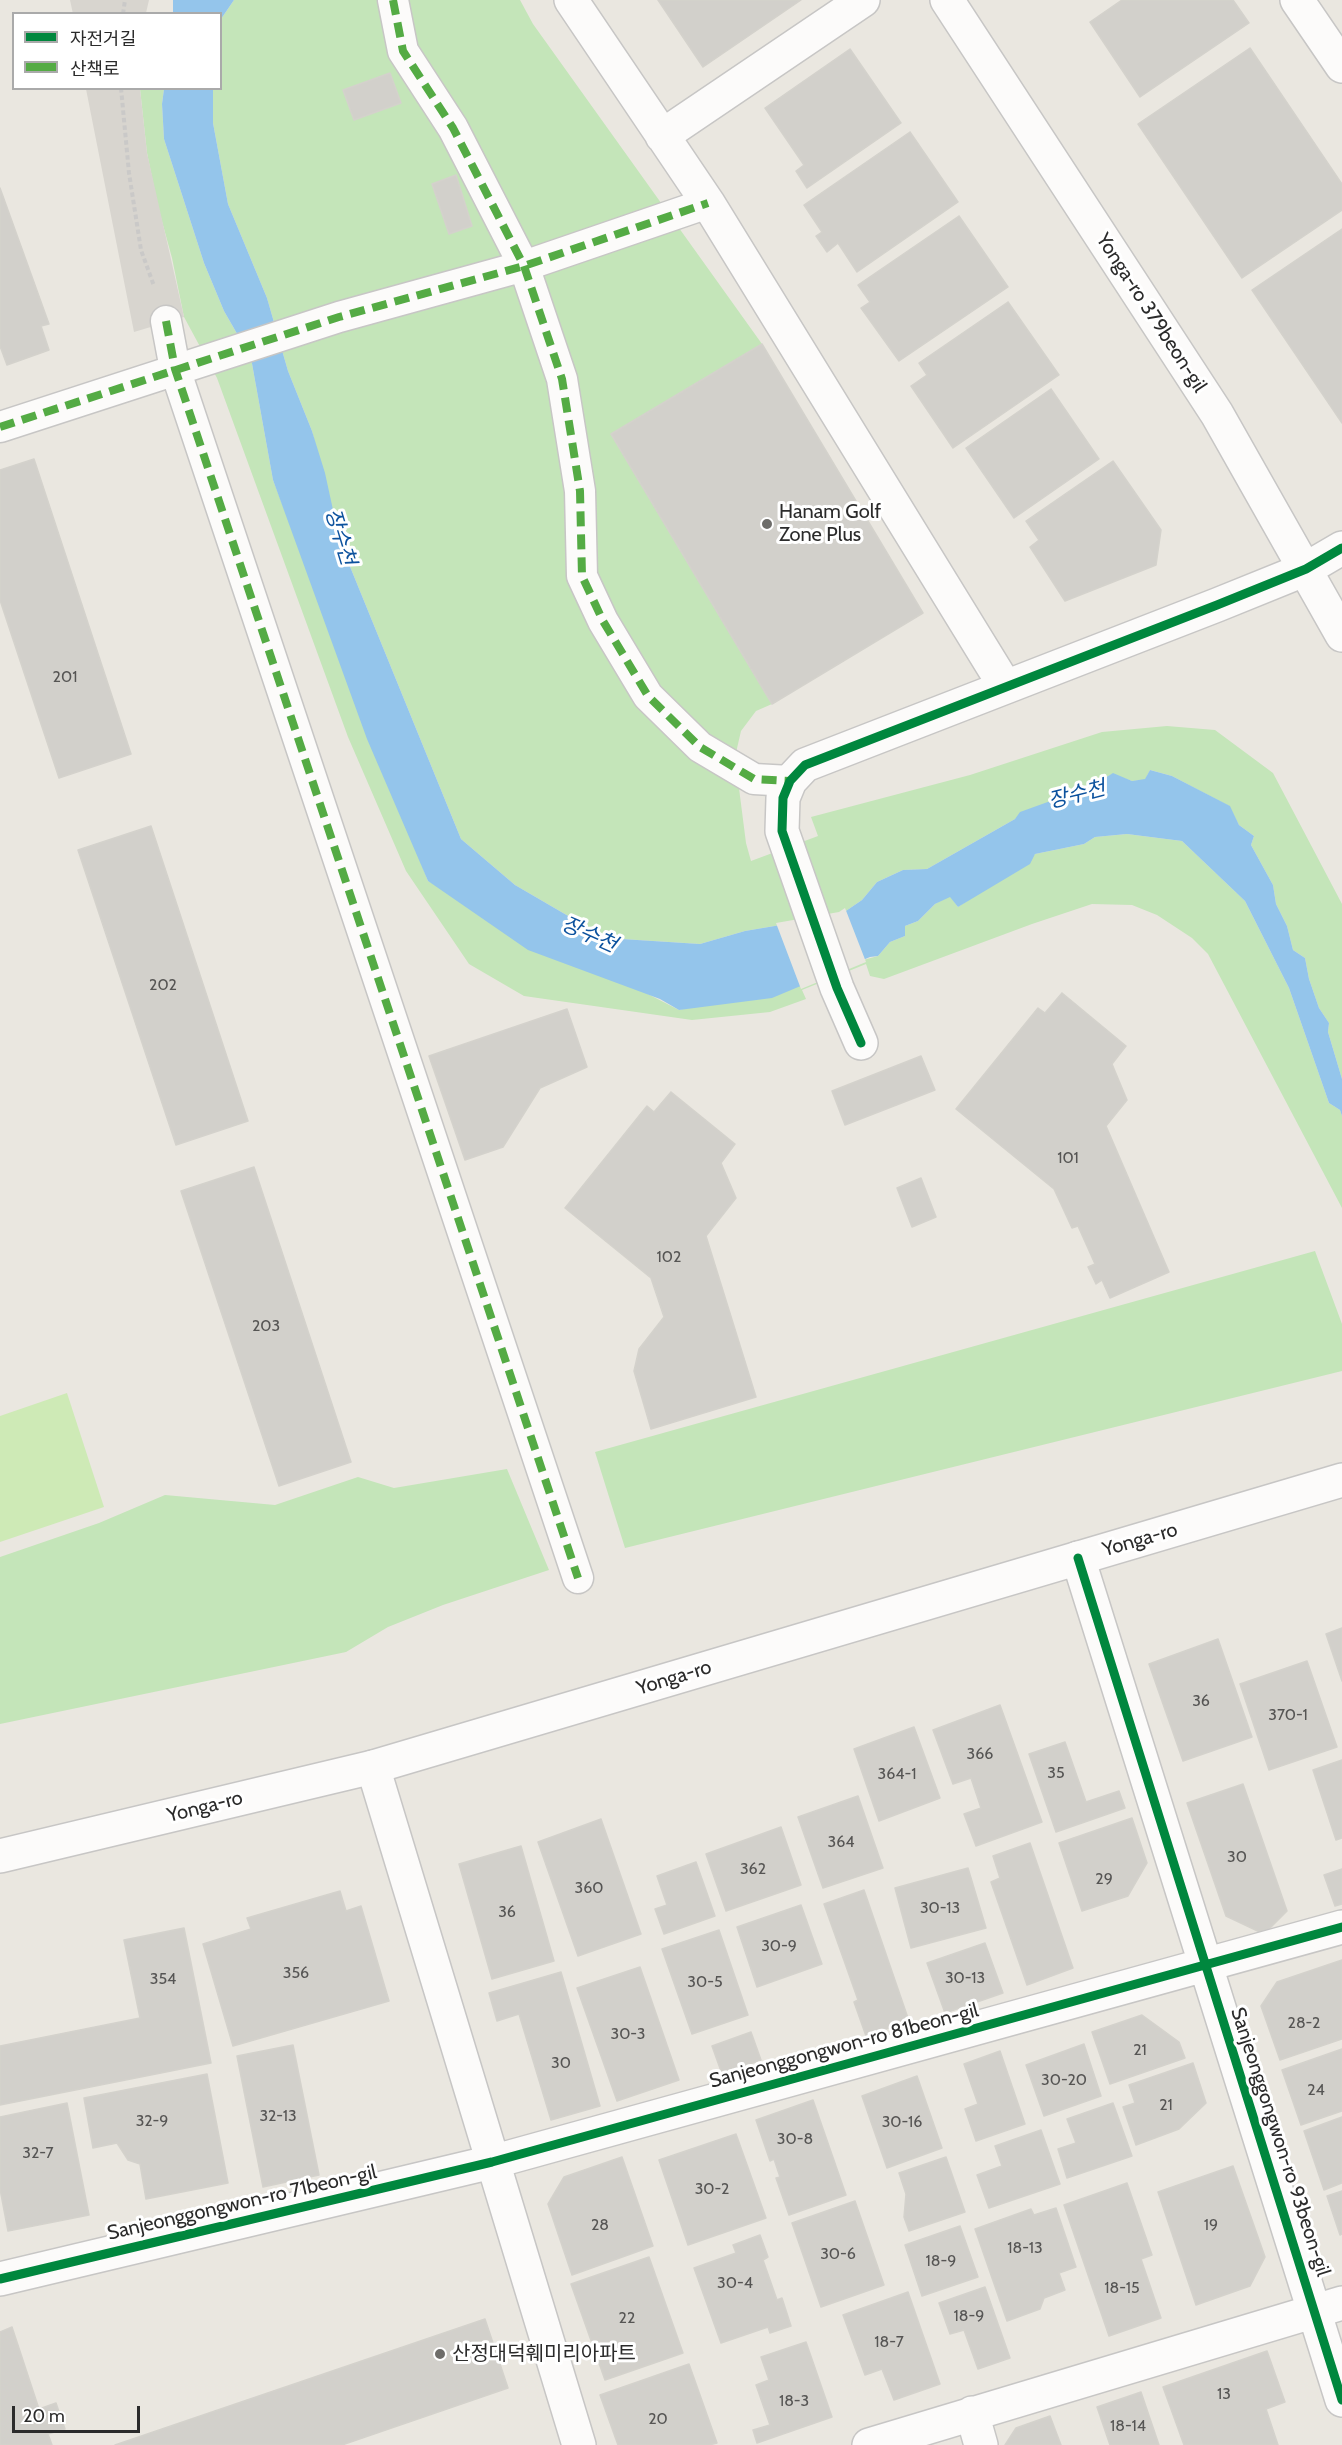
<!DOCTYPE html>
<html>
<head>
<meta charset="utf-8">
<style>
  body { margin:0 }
  #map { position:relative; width:1342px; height:2445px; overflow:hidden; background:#eae7e0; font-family:Cabin,"Noto Sans KR",sans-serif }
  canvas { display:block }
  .legend { position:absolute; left:12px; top:12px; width:210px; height:78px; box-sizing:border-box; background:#fff; border:2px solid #aaa; margin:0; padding:8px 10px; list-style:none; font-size:18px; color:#2b2b2b }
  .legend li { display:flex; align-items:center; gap:12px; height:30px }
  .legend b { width:30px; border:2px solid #aaa }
  .scale { position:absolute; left:12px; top:2406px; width:128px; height:27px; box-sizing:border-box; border:3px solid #2b2b2b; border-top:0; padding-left:8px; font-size:18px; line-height:21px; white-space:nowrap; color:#2b2b2b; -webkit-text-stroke:4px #fff; paint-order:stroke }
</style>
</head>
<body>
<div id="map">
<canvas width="1342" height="2445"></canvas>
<ul class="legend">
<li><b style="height:8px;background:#00873e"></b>자전거길</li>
<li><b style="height:8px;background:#54ab44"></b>산책로</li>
</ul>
<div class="scale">20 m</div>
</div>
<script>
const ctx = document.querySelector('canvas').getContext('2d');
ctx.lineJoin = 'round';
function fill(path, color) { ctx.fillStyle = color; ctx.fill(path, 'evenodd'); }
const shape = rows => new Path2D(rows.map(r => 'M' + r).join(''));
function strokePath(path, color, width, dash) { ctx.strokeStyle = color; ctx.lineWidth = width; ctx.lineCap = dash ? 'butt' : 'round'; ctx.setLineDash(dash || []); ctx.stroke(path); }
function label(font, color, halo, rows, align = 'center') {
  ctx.font = font + ' Cabin,"Noto Sans KR",sans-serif'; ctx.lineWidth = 6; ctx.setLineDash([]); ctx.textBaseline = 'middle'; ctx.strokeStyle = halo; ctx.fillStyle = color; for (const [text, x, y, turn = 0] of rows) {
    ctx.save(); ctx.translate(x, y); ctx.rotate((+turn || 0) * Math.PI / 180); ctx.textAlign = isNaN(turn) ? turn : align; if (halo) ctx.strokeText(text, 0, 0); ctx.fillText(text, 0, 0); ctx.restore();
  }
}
fill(shape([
  [234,0,520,0,533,24,762,344,611,434,772,704,756,711,741,731,735,757,746,843,751,861,818,836,811,817,970,775,1102,732,1167,726,1215,730,1273,773,1342,904,1342,1079,1328,1032,1329,1023,1319,1008,1309,979,1305,958,1293,950,1287,926,1276,904,1273,885,1251,845,1254,836,1239,825,1229,806,1172,776,1150,770,1145,780,1132,781,1112,774,1097,783,1089,795,1072,796,1015,819,927,869,903,870,877,882,862,900,840,915,745,931,700,944,606,938,515,885,461,839,340,542,312,431,288,371,267,298,228,204,213,123,213,89,220,88,221,19],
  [140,89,164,89,162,104,164,139,204,263,224,311,251,358,273,480,428,881,679,1010,878,956,890,942,905,936,905,926,918,921,935,904,950,896,958,907,1035,854,1084,844,1095,837,1127,834,1182,841,1245,901,1289,988,1329,1103,1340,1110,1342,1116,1342,1208,1208,954,1192,938,1157,915,1132,905,1092,904,1032,924,884,979,870,976,866,964,802,990,806,999,770,1012,692,1020,524,996,469,964,406,871,348,737,217,378,184,317,172,258,158,207,147,153],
  [1315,1251,1342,1324,1342,1371,625,1548,595,1452],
  [507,1469,549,1570,443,1605,388,1627,346,1652,0,1724,0,1557,99,1523,165,1495,275,1505,358,1477,394,1488]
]), '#c4e5b9');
fill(shape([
  [67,1393,104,1507,0,1542,0,1416]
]), '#ceeab6');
fill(shape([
  [70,0,149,0,146,13,73,14],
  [86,89,140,89,147,153,184,317,134,332]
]), '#d8d5cf');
fill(shape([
  [173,0,234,0,221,19,220,14,173,13],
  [164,89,213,89,213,123,228,204,267,298,288,371,312,431,325,473,340,542,461,839,515,885,606,938,700,944,745,931,840,915,862,900,877,882,903,870,927,869,1015,819,1020,812,1056,799,1089,795,1097,783,1113,773,1132,781,1145,779,1150,770,1172,776,1230,806,1239,825,1254,836,1251,845,1273,885,1276,904,1287,926,1293,950,1305,958,1309,979,1319,1008,1329,1023,1328,1032,1342,1079,1342,1116,1340,1110,1329,1103,1289,988,1245,901,1182,841,1127,834,1095,837,1084,844,1035,854,1030,864,958,907,950,897,935,904,918,921,905,926,905,936,890,942,878,956,870,957,772,998,679,1010,660,999,528,950,428,881,367,739,273,480,251,358,224,311,204,263,164,139,162,104]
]), '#94c5eb');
fill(shape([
  [845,908,866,962,801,989,776,923,839,912]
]), '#eae7e0');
const building = shape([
  [658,0,801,0,703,67,658,0],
  [1122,0,1233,0,1249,23,1140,97,1090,22,1122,0],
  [1250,48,1342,184,1342,210,1242,278,1138,124,1250,48],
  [850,49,901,123,807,188,796,171,804,165,765,108,850,49],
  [390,73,401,103,354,120,343,90,390,73],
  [910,132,958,202,857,272,838,243,827,252,816,236,822,232,804,205,910,132],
  [456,175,472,226,449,234,432,184,456,175],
  [0,188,49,324,41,326,49,350,7,365,0,346,0,188],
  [959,216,1008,287,899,361,861,308,870,302,858,285,959,216],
  [1342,229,1342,423,1252,290,1342,229],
  [1008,302,1059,375,953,448,911,386,927,375,919,363,1008,302],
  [762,344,923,613,772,704,611,434,762,344],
  [1051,389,1099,459,1014,518,966,448,1051,389],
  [34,459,131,754,59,778,0,600,0,470,34,459],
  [1113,461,1161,530,1156,565,1065,601,1030,547,1039,540,1026,521,1113,461],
  [151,826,248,1121,176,1145,78,850,151,826],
  [1062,993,1126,1046,1112,1064,1127,1100,1106,1126,1169,1272,1110,1298,1102,1280,1096,1284,1088,1267,1095,1264,1078,1226,1072,1228,1054,1189,956,1109,1038,1008,1045,1013,1062,993],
  [567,1009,587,1067,540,1088,503,1147,465,1160,429,1056,567,1009],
  [921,1056,935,1090,845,1125,832,1091,921,1056],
  [671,1092,735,1144,721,1163,736,1198,706,1236,756,1397,651,1429,634,1371,639,1349,664,1317,651,1278,565,1208,647,1106,654,1112,671,1092],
  [254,1167,351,1462,279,1486,181,1191,254,1167],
  [921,1178,936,1217,912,1227,897,1188,921,1178],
  [1342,1628,1342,1681,1326,1634,1342,1628],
  [1218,1639,1252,1737,1183,1761,1149,1664,1218,1639],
  [1307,1661,1337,1747,1269,1770,1240,1684,1307,1661],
  [1000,1705,1042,1822,976,1846,964,1814,981,1808,971,1778,953,1784,933,1730,1000,1705],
  [914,1727,940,1798,879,1821,854,1749,914,1727],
  [1065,1742,1086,1802,1119,1791,1125,1808,1056,1832,1029,1754,1065,1742],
  [1342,1760,1342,1838,1336,1840,1313,1770,1342,1760],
  [1243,1784,1287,1911,1264,1934,1226,1916,1187,1803,1243,1784],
  [858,1796,883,1868,823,1888,798,1817,858,1796],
  [1132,1818,1147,1863,1128,1896,1082,1911,1059,1843,1132,1818],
  [601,1819,641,1934,578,1956,538,1842,601,1819],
  [781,1827,801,1885,726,1911,706,1854,781,1827],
  [1030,1843,1073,1968,1027,1985,991,1882,1000,1878,993,1856,1030,1843],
  [521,1846,554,1961,492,1979,459,1864,521,1846],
  [696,1862,715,1916,664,1934,655,1909,667,1905,657,1876,696,1862],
  [968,1868,986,1928,911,1948,895,1888,968,1868],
  [1342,1869,1342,1904,1335,1906,1324,1875,1342,1869],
  [864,1890,909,2021,866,2036,854,2002,858,2000,824,1904,864,1890],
  [340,1891,346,1911,361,1906,389,2001,233,2046,203,1944,251,1929,247,1918,340,1891],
  [801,1905,822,1964,757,1987,737,1927,801,1905],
  [184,1928,211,2063,0,2105,0,2046,140,2018,124,1940,184,1928],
  [719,1930,748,2015,692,2034,662,1949,719,1930],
  [985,1943,1003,1993,945,2013,927,1963,985,1943],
  [1342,1960,1342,2039,1280,2060,1261,2006,1277,1982,1342,1960],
  [640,1967,679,2080,617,2101,577,1988,640,1967],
  [561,1972,600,2106,551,2120,519,2014,497,2021,489,1993,561,1972],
  [1142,2015,1179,2042,1185,2058,1110,2084,1092,2032,1142,2015],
  [751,2032,761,2060,722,2074,712,2046,751,2032],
  [1084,2044,1101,2096,1044,2116,1026,2065,1084,2044],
  [293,2045,319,2175,263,2187,237,2056,293,2045],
  [1342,2049,1342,2111,1301,2125,1282,2070,1342,2049],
  [1000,2051,1025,2124,976,2141,965,2109,978,2104,964,2064,1000,2051],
  [1193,2063,1206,2103,1179,2129,1136,2145,1123,2107,1135,2103,1129,2085,1193,2063],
  [207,2074,228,2183,146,2199,140,2164,128,2160,117,2143,93,2148,84,2098,207,2074],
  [917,2076,942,2148,887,2168,862,2096,917,2076],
  [813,2100,846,2195,789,2215,776,2178,780,2177,774,2159,770,2161,756,2120,813,2100],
  [67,2103,89,2215,8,2231,0,2189,0,2117,67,2103],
  [1113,2103,1132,2156,1067,2178,1058,2149,1076,2143,1067,2119,1113,2103],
  [1342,2117,1342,2183,1324,2190,1304,2131,1342,2117],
  [1041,2130,1060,2184,989,2208,977,2175,1002,2166,995,2146,1041,2130],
  [736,2134,766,2218,688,2245,659,2160,736,2134],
  [622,2157,653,2246,572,2275,548,2204,564,2177,622,2157],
  [946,2157,965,2212,909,2231,904,2217,906,2194,899,2173,946,2157],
  [1233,2166,1265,2257,1250,2286,1196,2305,1158,2192,1233,2166],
  [1127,2183,1152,2255,1141,2259,1161,2318,1109,2336,1064,2205,1127,2183],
  [1342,2191,1342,2234,1340,2235,1327,2196,1342,2191],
  [855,2201,884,2285,821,2307,792,2223,855,2201],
  [1056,2208,1076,2267,1059,2273,1065,2290,1044,2298,1040,2309,1007,2321,975,2229,1031,2209,1034,2215,1056,2208],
  [960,2226,978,2277,922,2296,905,2245,960,2226],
  [760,2235,768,2257,763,2260,777,2300,782,2298,791,2326,770,2333,768,2327,721,2343,694,2268,736,2253,733,2245,760,2235],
  [649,2257,683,2353,605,2380,571,2284,649,2257],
  [985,2287,1010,2358,978,2369,964,2330,950,2334,939,2303,985,2287],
  [908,2292,940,2384,894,2400,882,2369,865,2375,843,2315,908,2292],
  [485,2319,508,2388,342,2445,115,2445,485,2319],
  [12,2327,39,2409,56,2403,65,2429,48,2434,52,2445,0,2445,0,2332,12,2327],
  [806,2342,832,2417,757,2443,753,2430,770,2425,756,2385,769,2380,761,2357,806,2342],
  [1267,2351,1285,2402,1266,2409,1278,2445,1184,2445,1163,2387,1267,2351],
  [689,2364,717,2443,709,2445,618,2445,600,2395,689,2364],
  [1141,2392,1159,2445,1110,2445,1097,2407,1141,2392],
  [1050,2416,1061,2445,1005,2445,1016,2428,1050,2416]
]);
fill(building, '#d2d0cb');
strokePath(building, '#d4d2cc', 1.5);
const pedestrian = shape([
  [393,0,403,51,453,128,524,266,562,379,580,491,582,576,603,621,648,696,700,747,754,779,790,781],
  [166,321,175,369,578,1578],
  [0,427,339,317,524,266,708,203]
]);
const minor = shape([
  [571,0,708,203,1005,686],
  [1297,0,1342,66],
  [662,136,863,0],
  [861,1043,837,988,782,831,783,798,790,781,805,765,1217,605,1306,569,1342,548],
  [1078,1558,1342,2400],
  [373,1767,579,2445],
  [0,2279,492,2162,1342,1927],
  [972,2413,981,2445],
  [869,2445,1342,2303]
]);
const tertiary = shape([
  [947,0,1217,414,1342,635]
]);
const secondary = shape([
  [0,1856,373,1767,1342,1480]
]);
strokePath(pedestrian, '#c7c6c5', 33);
strokePath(minor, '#c7c6c5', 36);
strokePath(tertiary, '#c7c6c5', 36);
strokePath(secondary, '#c7c6c5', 36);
strokePath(shape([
  [123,14,125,0],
  [121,88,129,173,141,250,154,286]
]), '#cac9c8', 4, [4.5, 3]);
strokePath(pedestrian, '#fcfbfa', 30);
strokePath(minor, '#fcfbfa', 33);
strokePath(tertiary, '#fcfbfa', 33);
strokePath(secondary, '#fcfbfa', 33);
strokePath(shape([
  [393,0,403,51,453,128,524,266,562,379,580,491,582,576,603,621,648,696,700,747,754,779,790,781],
  [166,321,175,369,578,1578],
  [0,427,339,317,524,266,708,203]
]), '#54ab44', 8, [15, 8]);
strokePath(shape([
  [861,1043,837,988,782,831,783,798,790,781,805,765,1217,605,1306,569,1342,548],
  [1078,1558,1342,2400],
  [0,2279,492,2162,1342,1927]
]), '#00873e', 9);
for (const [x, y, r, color] of [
  [767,524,6,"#6e6d6a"],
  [440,2354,6,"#6e6d6a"]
]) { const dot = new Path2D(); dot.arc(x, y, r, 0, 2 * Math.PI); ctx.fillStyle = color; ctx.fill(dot); strokePath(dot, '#fff', 2); }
label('16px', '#565554', null, [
  ["201",65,677],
  ["202",163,985],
  ["101",1068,1158],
  ["102",669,1257],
  ["203",266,1326],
  ["36",1201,1701],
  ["370-1",1288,1715],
  ["366",980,1754],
  ["35",1056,1773],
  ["364-1",897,1774],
  ["364",841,1842],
  ["30",1237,1857],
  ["362",753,1869],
  ["29",1104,1879],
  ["360",589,1888],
  ["30-13",940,1908],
  ["36",507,1912],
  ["30-9",779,1946],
  ["356",296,1973],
  ["30-13",965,1978],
  ["354",163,1979],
  ["30-5",705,1982],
  ["28-2",1304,2023],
  ["30-3",628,2034],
  ["21",1140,2050],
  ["30",561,2063],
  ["30-20",1064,2080],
  ["24",1316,2090],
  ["21",1166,2105],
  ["32-13",278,2116],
  ["32-9",152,2121],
  ["30-16",902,2122],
  ["30-8",795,2139],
  ["32-7",38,2153],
  ["30-2",712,2189],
  ["28",600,2225],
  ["19",1211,2225],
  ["18-13",1025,2248],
  ["30-6",838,2254],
  ["18-9",941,2261],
  ["30-4",735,2283],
  ["18-15",1122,2288],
  ["18-9",969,2316],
  ["22",627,2318],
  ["18-7",889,2342],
  ["13",1224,2394],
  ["18-3",794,2401],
  ["20",658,2419],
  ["18-14",1128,2426]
]);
label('20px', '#2b2b2b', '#fff', [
  ["Yonga-ro 379beon-gil",1151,313,57],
  ["Yonga-ro",1140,1540,-16],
  ["Yonga-ro",674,1678,-17],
  ["Yonga-ro",205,1807,-14],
  ["Sanjeonggongwon-ro 81beon-gil",844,2046,-15],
  ["Sanjeonggongwon-ro 93beon-gil",1280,2142,72],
  ["Sanjeonggongwon-ro 71beon-gil",242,2203,-13]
]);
label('20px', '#2b2b2b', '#fff', [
  ["Hanam Golf",779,512],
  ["Zone Plus",779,535],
  ["산정대덕훼미리아파트",452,2354]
], 'left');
label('italic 21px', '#0c529e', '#fff', [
  ["장수천",340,537,73],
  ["장수천",1077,795,-14],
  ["장수천",589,935,24]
]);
</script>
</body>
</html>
